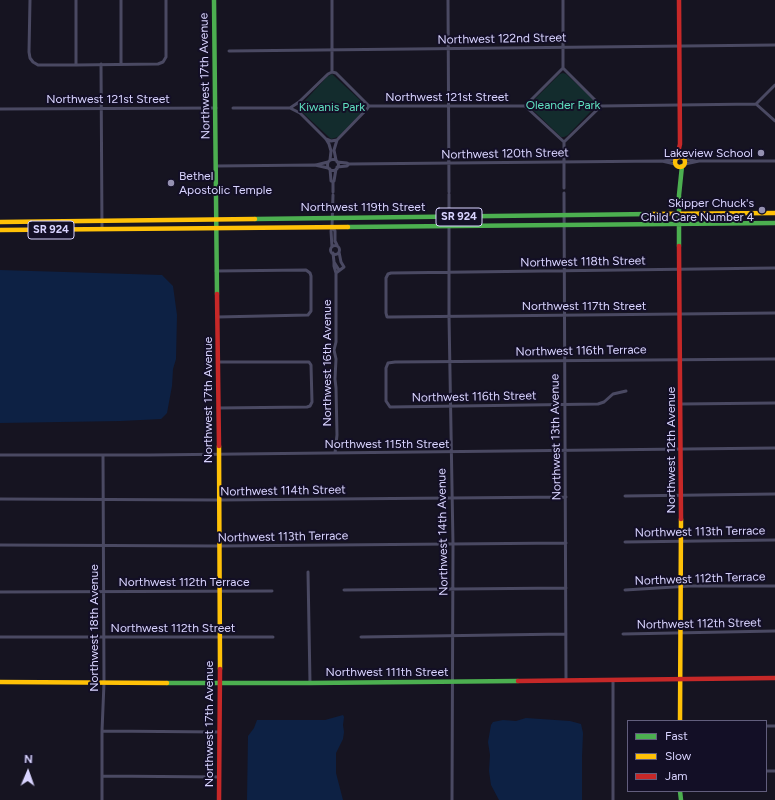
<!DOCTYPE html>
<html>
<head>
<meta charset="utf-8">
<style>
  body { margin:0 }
  #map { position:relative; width:775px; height:800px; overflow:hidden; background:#161421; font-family:Figtree,sans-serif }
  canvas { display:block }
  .legend { position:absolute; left:627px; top:720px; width:140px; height:72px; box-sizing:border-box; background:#130f26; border:1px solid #625e7d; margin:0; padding:5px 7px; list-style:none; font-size:12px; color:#d9d4ff }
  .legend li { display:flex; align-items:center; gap:8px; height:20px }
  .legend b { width:20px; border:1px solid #625e7d }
  .north { position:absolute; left:8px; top:752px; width:40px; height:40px; -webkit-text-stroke:3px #130f26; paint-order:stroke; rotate:2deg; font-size:11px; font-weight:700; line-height:16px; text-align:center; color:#d9d4ff }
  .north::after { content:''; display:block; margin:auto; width:14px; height:18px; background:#d9d4ff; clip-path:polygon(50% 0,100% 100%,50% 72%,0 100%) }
</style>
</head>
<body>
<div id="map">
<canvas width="775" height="800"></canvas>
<ul class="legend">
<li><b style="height:5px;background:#4caf50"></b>Fast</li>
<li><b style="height:5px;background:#ffc107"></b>Slow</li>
<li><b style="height:5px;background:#c62828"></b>Jam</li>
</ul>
<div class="north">N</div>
</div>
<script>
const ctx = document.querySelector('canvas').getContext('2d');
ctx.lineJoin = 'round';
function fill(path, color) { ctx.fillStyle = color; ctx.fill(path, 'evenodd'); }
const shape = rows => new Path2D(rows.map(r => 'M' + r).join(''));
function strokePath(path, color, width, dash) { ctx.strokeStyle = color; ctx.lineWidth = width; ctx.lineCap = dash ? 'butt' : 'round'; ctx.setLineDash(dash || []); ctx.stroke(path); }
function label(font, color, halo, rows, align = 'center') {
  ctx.font = font + ' Figtree,sans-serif'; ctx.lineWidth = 4; ctx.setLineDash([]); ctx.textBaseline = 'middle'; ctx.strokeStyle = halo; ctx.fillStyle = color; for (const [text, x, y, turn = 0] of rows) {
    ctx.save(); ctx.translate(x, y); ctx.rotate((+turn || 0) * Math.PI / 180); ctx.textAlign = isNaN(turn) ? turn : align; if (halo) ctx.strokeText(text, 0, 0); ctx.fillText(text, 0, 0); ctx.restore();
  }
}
fill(shape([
  [563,73,566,74,594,100,595,104,594,108,568,135,564,137,561,137,535,112,532,109,532,102,560,74],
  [332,74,362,102,365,106,362,112,338,137,331,139,302,112,300,106,327,77]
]), '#132c2d');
fill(shape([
  [0,270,162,275,173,286,177,315,176,359,173,369,172,386,167,413,161,419,121,421,0,423],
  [343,715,344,717,343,725,344,732,343,739,336,753,336,773,343,800,247,800,248,736,254,728,257,720,325,720],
  [526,718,570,721,581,724,583,733,582,757,582,800,499,800,491,785,489,771,490,755,488,742,491,725,493,722,503,720,516,721]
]), '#0d2144');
strokePath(shape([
  [30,0,29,52,30,58,33,62,38,65,76,65,158,64,163,62,166,57,166,0],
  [76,0,76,65],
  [121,0,121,64],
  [332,0,332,72],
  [448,0,449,192],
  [563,0,563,68,601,106],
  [229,51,775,45],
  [101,64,102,229],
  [332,72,336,73,369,106],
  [299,102,300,113,326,139,329,144,331,151,330,160],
  [756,104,775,85],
  [756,104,775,121],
  [369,106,525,106],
  [525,106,563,68],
  [525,106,564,142],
  [601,106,756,104],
  [233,108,290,108,300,113],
  [290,108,299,102,328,74,332,72],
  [0,109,216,108],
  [326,139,331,141,337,140],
  [684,159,695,161],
  '327.5 165a5.5 5.5 0 1 1 11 0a5.5 5.5 0 1 1-11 0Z',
  [336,160,334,150,337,140,367,109,369,106],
  [664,161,675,159],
  [337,162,347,163,349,164,662,161,675,164],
  [685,164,699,161,775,161],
  [316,165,328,162],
  [216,166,315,165,328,168],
  [337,167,347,166,349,164],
  [330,169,331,181,333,182],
  [564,188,564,142,601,106],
  [333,192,333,182,334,181,336,169],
  [564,193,566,680],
  [449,194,449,316,453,544,452,800],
  [332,227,335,231,335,241,337,245],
  '330.5 250a4.5 4.5 0 1 1 9 0a4.5 4.5 0 1 1-9 0Z',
  [332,247,331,231,332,227,333,195],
  [333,253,334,262,339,270],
  [334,262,334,266,336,273],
  [775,268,391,273,388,274,386,278,386,313,387,317,390,317,775,313],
  [216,271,306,270,310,273,311,276,311,311,308,315,217,317],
  [218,362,309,362,311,365,312,402,310,406,307,407,218,408],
  [626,391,613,394,604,402,598,404,390,407,386,401,386,368,388,363,395,362,775,359],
  [681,404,775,403],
  [335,453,337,435,336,388,335,379,336,359,334,350,336,342,336,273,344,267,341,262,339,252],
  [0,455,149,455,775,448],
  [625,496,775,494],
  [0,499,219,500,566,497],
  [625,542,775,540],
  [0,545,219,546,566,543],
  [308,572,310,683],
  [344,590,566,588],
  [625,590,690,586,775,586],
  [0,592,272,591],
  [623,634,775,631],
  [0,637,273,637],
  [361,637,566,634],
  [613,680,613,800],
  [766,726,775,726],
  [102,731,219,732],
  [766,771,775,771],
  [102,776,219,777],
  [102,800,102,731,104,683,103,455]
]), '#4a4962', 3);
strokePath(shape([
  [214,0,217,294],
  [255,219,652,214],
  [348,227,775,223],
  [679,246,679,195,682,166],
  [167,683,310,683,518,681],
  [680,791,681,800]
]), '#4caf50', 4.5);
strokePath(shape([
  '675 162a5 5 0 1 1 10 0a5 5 0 1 1-10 0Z',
  [652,214,775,213],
  [0,222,255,219],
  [0,230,348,227],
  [219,446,220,669],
  [0,682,167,683],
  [680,721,681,519]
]), '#ffc107', 4.5);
strokePath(shape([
  [677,157,680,144,679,0],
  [679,246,681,519],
  [217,294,219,446],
  [518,681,775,678],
  [219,800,220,669]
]), '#c62828', 4.5);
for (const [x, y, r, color] of [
  [761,153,4,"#9591b1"],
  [171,183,4,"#9591b1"],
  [762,210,4,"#9591b1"]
]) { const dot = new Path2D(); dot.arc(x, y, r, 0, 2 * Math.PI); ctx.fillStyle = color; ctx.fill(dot); strokePath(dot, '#130f26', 1.5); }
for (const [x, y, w] of [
  [459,217,46],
  [51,230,46]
]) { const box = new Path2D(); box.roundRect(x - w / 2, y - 9, w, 18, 3); ctx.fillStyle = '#130f26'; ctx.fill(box); strokePath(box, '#d9d4ff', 1); }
label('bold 11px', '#d9d4ff', null, [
  ["SR 924",459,217],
  ["SR 924",51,230]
]);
label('12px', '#d9d4ff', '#130f26', [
  ["Northwest 122nd Street",502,39,-1],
  ["Northwest 17th Avenue",205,76,-91],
  ["Northwest 121st Street",447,97],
  ["Northwest 121st Street",108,99],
  ["Northwest 120th Street",505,154,-1],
  ["Northwest 119th Street",363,207],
  ["Northwest 118th Street",583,262,-1],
  ["Northwest 117th Street",584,306],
  ["Northwest 116th Terrace",581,351,-1],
  ["Northwest 16th Avenue",327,363,-90],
  ["Northwest 116th Street",474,397,-1],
  ["Northwest 17th Avenue",208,400,-90],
  ["Northwest 13th Avenue",556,437,-91],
  ["Northwest 115th Street",387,444],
  ["Northwest 12th Avenue",671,450,-90],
  ["Northwest 114th Street",283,491,-1],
  ["Northwest 14th Avenue",443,532,-91],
  ["Northwest 113th Terrace",700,532,-1],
  ["Northwest 113th Terrace",283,537,-1],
  ["Northwest 112th Terrace",700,579,-2],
  ["Northwest 112th Terrace",184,582],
  ["Northwest 112th Street",699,624,-1],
  ["Northwest 18th Avenue",94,628,-90],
  ["Northwest 112th Street",173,628],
  ["Northwest 111th Street",387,672],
  ["Northwest 17th Avenue",209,724,-90]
]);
label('12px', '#5fe0c0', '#130f26', [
  ["Oleander Park",563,105],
  ["Kiwanis Park",332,107]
]);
label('12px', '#d9d4ff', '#130f26', [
  ["Lakeview School",753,153],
  ["Bethel",179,176,"left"],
  ["Apostolic Temple",179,190,"left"],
  ["Skipper Chuck's",754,203],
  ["Child Care Number 4",754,217]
], 'right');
</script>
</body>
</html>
